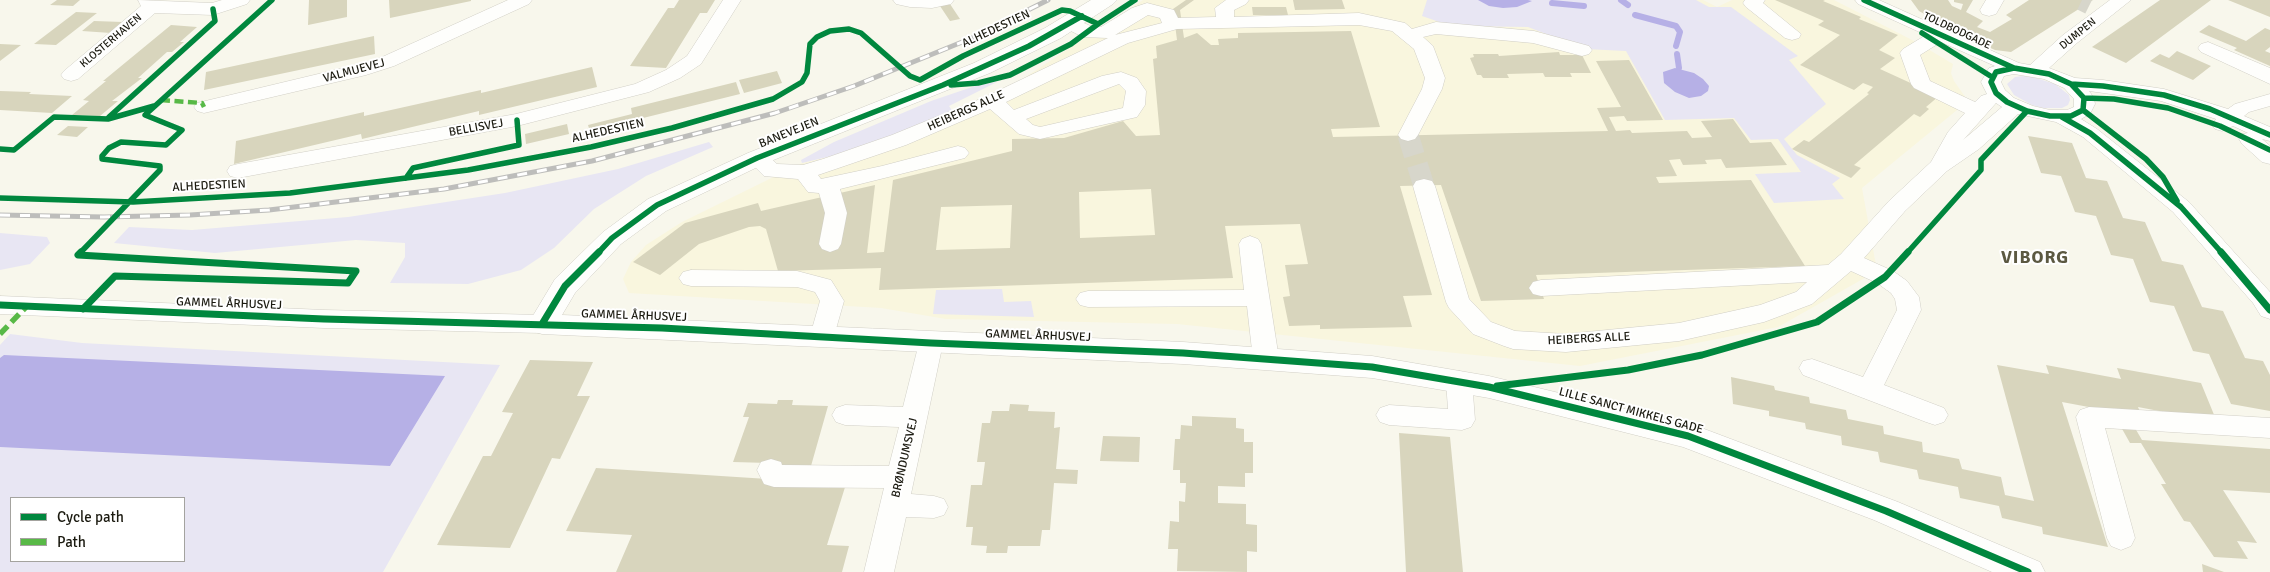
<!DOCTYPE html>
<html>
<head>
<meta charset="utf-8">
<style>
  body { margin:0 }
  #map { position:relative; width:2270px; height:572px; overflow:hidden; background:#f8f7ec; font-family:Signika,sans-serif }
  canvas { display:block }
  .legend { position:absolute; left:10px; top:497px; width:175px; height:65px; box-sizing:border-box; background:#fff; border:1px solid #a4a39f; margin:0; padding:6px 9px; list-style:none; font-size:15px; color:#1b1a10 }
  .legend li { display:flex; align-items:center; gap:10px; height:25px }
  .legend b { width:25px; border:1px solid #a4a39f }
</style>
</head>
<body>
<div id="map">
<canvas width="2270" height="572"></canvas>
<ul class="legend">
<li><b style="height:6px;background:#00873e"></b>Cycle path</li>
<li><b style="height:6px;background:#58b947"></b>Path</li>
</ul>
</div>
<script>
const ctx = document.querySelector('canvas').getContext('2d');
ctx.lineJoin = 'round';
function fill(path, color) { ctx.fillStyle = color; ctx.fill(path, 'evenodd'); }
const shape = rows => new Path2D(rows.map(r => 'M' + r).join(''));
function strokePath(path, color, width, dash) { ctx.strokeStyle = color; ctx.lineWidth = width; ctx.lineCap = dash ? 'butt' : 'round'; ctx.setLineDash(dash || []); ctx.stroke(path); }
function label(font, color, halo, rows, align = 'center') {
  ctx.font = font + ' Signika,sans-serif'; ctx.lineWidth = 4; ctx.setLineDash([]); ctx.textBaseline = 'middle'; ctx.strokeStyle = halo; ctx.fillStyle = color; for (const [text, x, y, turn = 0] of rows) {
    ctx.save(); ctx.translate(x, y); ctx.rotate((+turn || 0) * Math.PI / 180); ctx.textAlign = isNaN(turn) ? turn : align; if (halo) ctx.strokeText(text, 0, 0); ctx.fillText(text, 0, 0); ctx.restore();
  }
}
fill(shape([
  [1143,0,1703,0,1717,7,1732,0,1834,0,1916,42,1953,64,1951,73,1954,81,1968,101,1862,188,1877,271,1778,327,1580,366,1177,324,946,319,881,308,629,293,623,279,631,262,646,245,682,222,802,163,861,149,914,130,1021,80]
]), '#f9f6de');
fill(shape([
  [1427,0,1696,0,1709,7,1731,7,1798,56,1789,60,1826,104,1784,139,1797,155,1840,178,1832,184,1844,199,1774,203,1755,174,1801,172,1778,139,1751,140,1734,118,1665,120,1626,51,1585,49,1528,27,1451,26,1422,16],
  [2023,76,2033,77,2055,84,2069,95,2070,100,2068,105,2062,108,2043,108,2032,105,2014,95,2007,84,2015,77],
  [997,82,949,106,953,112,861,149,802,163,801,160,834,142,931,101,978,85],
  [709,142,713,147,646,176,594,209,554,248,521,270,468,284,390,283,405,257,405,243,356,240,215,253,114,243,129,227,192,230,348,217,505,193,618,169],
  [0,233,47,237,50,243,30,264,0,270],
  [1002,289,1004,302,1031,301,1034,317,933,314,936,290],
  [10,334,82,343,500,365,383,572,0,572,0,345],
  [11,498,184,498,184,561,11,561]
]), '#e8e6f3');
fill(shape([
  [1478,0,1528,0,1532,1,1517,7,1503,8,1489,6],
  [1675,68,1694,73,1703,79,1709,86,1708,91,1701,96,1689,98,1675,92,1664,83,1663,72],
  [4,355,445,376,390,466,0,447,0,358]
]), '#b6b0e6');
strokePath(shape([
  [1621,0,1628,5],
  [1552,3,1584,6],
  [1635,15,1676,26,1680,32,1676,46],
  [1677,54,1679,68]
]), '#b6b0e6', 6);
fill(shape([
  [57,0,80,0,73,6,50,5],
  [309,0,347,0,347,17,308,25],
  [389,0,471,0,471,1,390,18],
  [679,0,715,0,707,13,700,13,666,68,630,66,668,8,674,8],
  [1186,0,1194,0,1180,10,1184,38,1197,33,1211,45,1219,45,1218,39,1238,38,1238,33,1351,31,1380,127,1331,129,1333,137,1608,131,1597,108,1621,107,1596,61,1629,60,1663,120,1627,121,1624,116,1609,117,1616,131,1630,130,1632,133,1687,131,1692,138,1712,137,1701,121,1733,119,1750,143,1771,142,1787,165,1726,168,1721,159,1705,160,1707,164,1683,165,1680,159,1669,160,1677,176,1656,177,1659,183,1751,180,1805,266,1536,275,1544,299,1481,301,1441,185,1400,186,1432,295,1403,296,1412,327,1320,329,1320,325,1289,326,1283,297,1290,296,1285,265,1308,264,1300,224,1225,226,1233,278,879,290,881,268,778,271,766,229,760,226,749,227,699,244,660,275,633,262,685,223,758,203,761,211,875,185,867,253,884,252,893,180,1012,151,1012,139,1064,138,1123,121,1136,136,1160,135,1153,59,1157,58,1156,46,1177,40,1173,9],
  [1151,189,1155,235,1080,238,1079,192],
  [1012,205,1010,248,936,250,941,207],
  [1293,0,1342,0,1345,9,1295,10],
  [1775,0,1825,0,1823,1,1861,17,1859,19,1898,35,1879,50,1895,58,1880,69,1939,96,1926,107,1929,109,1920,117,1914,114,1854,165,1861,168,1851,178,1792,149,1804,140,1809,142,1869,94,1867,93,1873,87,1863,83,1854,90,1800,65,1840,35,1818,25,1824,21],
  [1911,0,1948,0,1952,6,1961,10,1963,4,1954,2,1954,0,1973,0,1966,12,1983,21,1977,27,1990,32,2012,19,2006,15,2029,0,2093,0,2011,52,1995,50,1962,35,1919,11],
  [2160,0,2211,0,2126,63,2092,47],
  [2228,0,2270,0,2270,17],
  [950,4,960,19,950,21,940,6],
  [1252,7,1286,7,1288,15,1253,15],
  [76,12,97,13,56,45,34,44],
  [94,21,123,22,111,33,82,31],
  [171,25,197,27,180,42,184,42,172,52,167,52,138,78,142,78,112,101,118,101,100,116,72,115,89,101,83,100,106,81,103,81],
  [2209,25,2246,41,2265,28,2270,30,2270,47,2265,51,2270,53,2270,66,2234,50,2237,48,2199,32],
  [374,36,375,54,204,90,206,72],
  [0,44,21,45,0,61],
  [2177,51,2211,66,2193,80,2150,61,2160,54,2169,58],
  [1559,52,1560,55,1582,55,1591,73,1570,73,1572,77,1545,77,1543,73,1507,74,1509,78,1483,78,1481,75,1477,75,1470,58,1474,57,1473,54,1498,54,1499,56],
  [592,67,597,87,479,115,479,111,362,139,361,134,234,164,236,141,364,112,364,116,481,90,481,93],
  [777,71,782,83,744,93,739,80],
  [736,82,740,94,635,120,637,126,592,138,588,125,632,114,631,108],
  [0,91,31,92,29,94,72,96,52,113,0,110],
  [567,124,569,134,526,144,525,134],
  [68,126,88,127,77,137,57,135],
  [2028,136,2072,143,2086,178,2107,181,2123,218,2145,222,2162,261,2183,265,2202,307,2223,311,2245,358,2263,361,2270,375,2270,411,2231,404,2209,354,2193,351,2174,306,2150,302,2133,259,2111,255,2096,216,2075,212,2061,176,2041,173],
  [530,360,593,362,577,396,590,396,560,459,552,458,510,548,437,545,483,456,491,456,513,413,502,412],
  [1997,365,2049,374,2046,365,2121,379,2117,368,2201,383,2217,422,2138,407,2142,417,2062,402,2108,547,2043,534,2042,527,2002,518,1999,506,1960,498,1958,487,1919,479,1917,470,1880,462,1878,452,1842,445,1841,436,1806,429,1805,423,1769,416,1769,411,1733,404,1731,377,1774,386,1775,390,1809,397,1810,403,1846,410,1848,419,1883,426,1884,434,1922,442,1923,452,1959,459,1962,469,2001,477,2005,495,2034,501],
  [778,400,793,400,792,405,828,406,811,466,786,465,785,468,769,463,733,462,749,417,743,417,748,403,777,404],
  [1010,404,1029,405,1028,411,1055,412,1054,428,1060,427,1056,469,1078,470,1077,484,1054,483,1050,530,1042,530,1040,546,1008,546,1007,553,986,553,987,546,971,545,973,527,966,527,971,485,982,485,985,462,977,462,982,423,990,423,992,411,1009,411],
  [1192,416,1236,418,1236,428,1244,429,1244,442,1253,442,1253,473,1245,473,1245,487,1218,486,1218,503,1246,504,1246,524,1257,525,1257,552,1247,551,1247,572,1177,571,1178,549,1168,549,1170,521,1179,522,1179,501,1185,502,1186,483,1180,483,1180,470,1173,470,1175,439,1180,439,1181,425,1192,426],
  [2121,427,2135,428,2142,440,2270,449,2270,493,2223,490,2257,543,2237,541,2248,559,2214,557,2190,522,2184,521,2161,484,2166,484,2141,443,2130,443],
  [1399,433,1450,437,1463,572,1406,572],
  [1103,436,1140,437,1139,462,1100,461],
  [596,468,846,484,827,545,849,546,842,572,616,572,632,535,566,531],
  [2202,564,2224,572,2203,572]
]), '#d8d5bd');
strokePath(shape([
  [2082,0,2090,4],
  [1408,135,1424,186]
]), '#d7d6cb', 21, [21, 10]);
const minor = shape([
  [138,0,212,3,222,0,250,0,247,4,213,15,155,13,78,79,71,81,64,79,61,75,64,71,141,6,138,0],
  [508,0,532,0,529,4,394,66,366,75,204,113,197,111,194,107,197,103,360,64,380,58,508,0],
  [723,0,741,0,701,64,680,78,649,92,517,126,238,178,230,176,227,171,230,166,238,164,516,114,635,84,666,70,687,56,723,0],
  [893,0,954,0,951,4,932,8,910,7,896,4,893,0],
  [1226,0,1249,0,1246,4,1234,10,1234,17,1359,13,1405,23,1412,29,1436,22,1534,31,1589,46,1592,50,1589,54,1582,56,1533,43,1436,34,1423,37,1433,46,1445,78,1442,89,1418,135,1415,139,1408,141,1401,139,1398,135,1422,89,1425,78,1414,49,1392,31,1359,25,1177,29,1128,43,1006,102,1014,110,1102,76,1121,72,1137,78,1146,91,1145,105,1137,117,1040,139,1019,134,990,109,906,145,818,175,821,179,882,166,958,146,965,148,969,153,965,158,840,189,847,213,841,244,838,249,830,252,822,249,819,244,825,213,819,193,808,192,798,179,764,176,746,158,749,153,757,151,765,153,777,164,803,165,823,159,892,135,985,97,1108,38,1083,37,1063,27,1061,23,1063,19,1070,17,1093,27,1101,27,1132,8,1147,3,1174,10,1178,18,1216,17,1215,8,1226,0],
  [1148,15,1160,18,1162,23,1115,35,1148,15],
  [1119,84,1126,91,1123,108,1040,127,1033,125,1026,119,1119,84],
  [1745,0,1765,0,1763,3,1801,34,1799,38,1792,40,1785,38,1746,7,1743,3,1745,0],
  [1855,0,1879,0,2019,63,2030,65,2063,35,2110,0,2131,0,2077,43,2049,68,2075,78,2103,80,2164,89,2228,109,2235,104,2270,94,2270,106,2249,112,2244,116,2270,127,2270,141,2262,139,2270,146,2270,164,2262,162,2242,144,2239,139,2242,134,2248,133,2233,126,2222,131,2215,129,2212,125,2216,119,2161,101,2089,91,2094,98,2095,104,2090,114,2081,119,2097,129,2189,202,2270,292,2270,319,2261,316,2253,303,2173,212,2083,137,2056,122,2018,114,1979,149,1947,171,1905,211,1864,258,1893,271,1907,281,1919,297,1921,310,1884,385,1944,408,1948,415,1944,422,1935,425,1926,422,1803,375,1799,368,1803,361,1812,359,1863,377,1897,310,1895,299,1891,293,1877,283,1851,271,1812,304,1764,322,1679,341,1566,352,1513,349,1504,346,1473,334,1449,308,1446,302,1413,186,1416,181,1424,179,1432,181,1435,186,1469,299,1491,322,1515,331,1566,334,1679,323,1760,305,1796,292,1807,282,1541,296,1533,294,1529,288,1533,282,1541,280,1828,265,1841,254,1889,201,1931,162,1948,132,1965,113,1914,88,1911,84,1900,53,1903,49,1926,35,1858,4,1855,0],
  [1941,42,1995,66,1989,68,1981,82,1987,94,1981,96,1975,102,1930,81,1920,55,1941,42],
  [2014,74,2044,79,2064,88,2074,99,2074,107,2067,110,2050,110,2033,106,2014,98,2005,90,2001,82,2004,76,2014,74],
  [1996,103,2002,107,1963,140,1964,139,1996,103],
  [1986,0,2004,0,1996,14,1989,16,1982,14,1980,10,1986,0],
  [2208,42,2270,68,2270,84,2201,52,2198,48,2201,44,2208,42],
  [1250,236,1258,239,1261,244,1279,359,1275,366,1266,368,1257,366,1253,359,1247,306,1088,307,1080,305,1076,299,1080,293,1088,291,1244,290,1239,244,1242,239,1250,236],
  [691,270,797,271,831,280,844,301,834,336,831,342,822,345,813,342,810,336,820,301,815,292,797,287,691,286,683,284,679,278,683,272,691,270],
  [0,296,324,310,542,315,551,318,554,324,551,330,542,333,324,328,0,314,0,296],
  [931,334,940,337,943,343,911,494,934,496,944,499,948,507,944,515,934,518,906,517,894,572,864,572,884,488,774,487,764,484,757,470,761,462,771,459,781,462,782,465,889,466,899,427,845,425,836,422,832,415,836,408,845,405,903,407,919,343,922,337,931,334],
  [1459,371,1468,374,1472,381,1475,420,1471,427,1462,430,1389,425,1380,422,1376,415,1380,408,1389,405,1448,409,1446,381,1450,374,1459,371],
  [2089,407,2270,418,2270,438,2105,428,2135,538,2131,546,2121,550,2111,546,2107,538,2076,417,2080,410,2089,407]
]);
const major = shape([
  [1091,0,1117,0,1113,4,1061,38,990,73,766,163,666,211,621,244,575,293,562,315,1183,342,1372,356,1489,376,1699,427,1898,502,2040,562,2045,572,1992,572,1874,520,1683,447,1489,398,1372,378,1183,364,542,334,532,331,528,324,555,279,603,232,648,199,748,153,974,63,1045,28,1091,0]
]);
strokePath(minor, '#d1cfc6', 1);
strokePath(major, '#d1cfc6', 1);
fill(minor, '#fefefc');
fill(major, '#fefefc');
const rail = shape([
  [0,215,104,217,190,215,269,210,444,189,592,161,775,113,854,86,972,38,1048,0]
]);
strokePath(rail, '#bdbdbb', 5);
strokePath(rail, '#fff', 3, [10]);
strokePath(shape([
  [161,100,202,103,204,107]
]), '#58b947', 4.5, [9, 4.5]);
strokePath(shape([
  [0,334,27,306]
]), '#58b947', 5.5, [11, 5.5]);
strokePath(shape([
  [1864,0,2014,68],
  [1922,33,1992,77],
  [2014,68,2049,74,2071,84,2084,98,2083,110,2071,116,2050,116,2027,111,2007,102,1996,93,1991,82,1996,72,2014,68],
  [2071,84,2103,86,2164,95,2210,109,2270,135],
  [951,85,978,83,1010,75,1071,44,1098,24],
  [2084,98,2114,99,2168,108,2220,126,2270,150],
  [2083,110,2146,159,2163,177,2177,201],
  [109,117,215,21,213,9],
  [2062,117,2090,133,2181,207,2222,253],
  [0,149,14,150,54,117,108,119,154,106],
  [406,178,413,168,519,145,517,120],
  [0,198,133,202,290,193,468,170,591,147,672,128,773,99,802,82,807,73,810,44,817,37,830,31,849,29,861,33,910,76,920,80,963,56,1062,10,1070,11,1098,24,1135,0],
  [80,253,160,170,160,166,102,159,102,156,109,148,121,142,166,145,182,130,145,115,272,0],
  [598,253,612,238,657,205,757,158,943,85,1029,46,1082,16],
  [1907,253,1981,170,1981,160,2027,111]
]), '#00873e', 5.5);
strokePath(shape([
  [81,252,78,255,356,271,348,283,115,276,83,309],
  [2221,252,2270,310],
  [0,305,324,319,662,328,931,343,1183,353,1372,367,1489,387,1688,436,1886,511,2028,572],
  [542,324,565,286,599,252],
  [1497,386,1628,370,1702,355,1817,322,1885,277,1908,252]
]), '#00873e', 7);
label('11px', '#1b1a10', '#fff', [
  ["TOLDBODGADE",1957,31,25],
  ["DUMPEN",2078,34,-39],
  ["KLOSTERHAVEN",111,41,-40]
]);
label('12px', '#1b1a10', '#fff', [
  ["ALHEDESTIEN",996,29,-25],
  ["VALMUEVEJ",354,71,-15],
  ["HEIBERGS ALLE",966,111,-24],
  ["BELLISVEJ",476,128,-10],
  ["ALHEDESTIEN",608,131,-13],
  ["BANEVEJEN",789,133,-22],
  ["ALHEDESTIEN",209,186,-3],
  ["GAMMEL ÅRHUSVEJ",229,304,2],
  ["GAMMEL ÅRHUSVEJ",634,316,2],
  ["GAMMEL ÅRHUSVEJ",1038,336,2],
  ["HEIBERGS ALLE",1589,339,-3],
  ["LILLE SANCT MIKKELS GADE",1631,411,15],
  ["BRØNDUMSVEJ",905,458,-77]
]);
ctx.letterSpacing = '1px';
label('bold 18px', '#5c5942', '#fff', [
  ["VIBORG",2035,258]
]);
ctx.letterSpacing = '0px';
</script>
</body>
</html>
